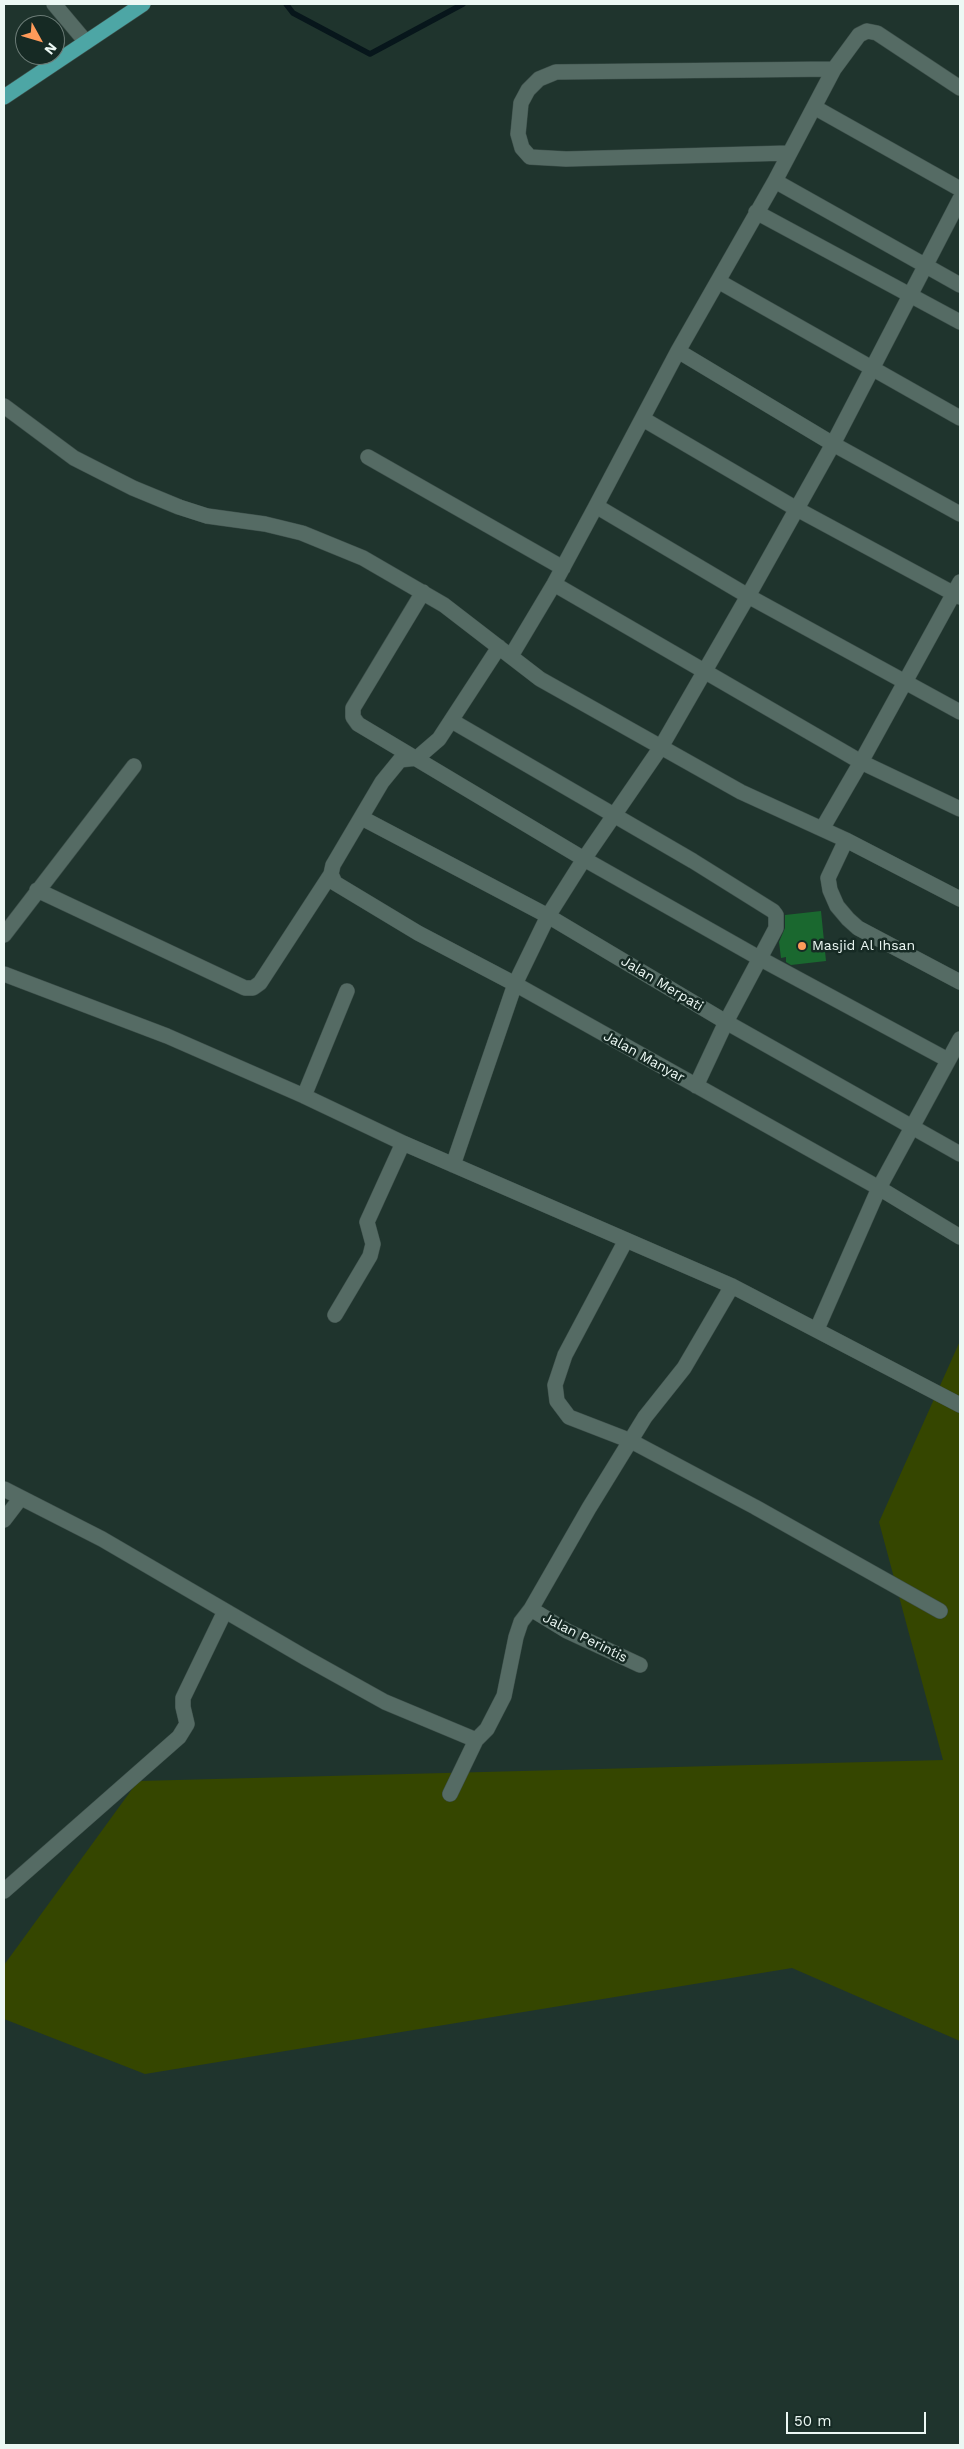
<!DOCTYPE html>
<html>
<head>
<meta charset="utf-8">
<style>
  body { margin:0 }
  #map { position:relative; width:964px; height:2449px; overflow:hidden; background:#1f342d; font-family:"Work Sans",sans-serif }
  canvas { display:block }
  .frame { position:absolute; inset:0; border:5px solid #ecf8f4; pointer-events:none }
  .north { position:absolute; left:15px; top:15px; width:50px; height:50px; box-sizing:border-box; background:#162a24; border:1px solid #6c7c77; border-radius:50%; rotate:129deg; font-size:14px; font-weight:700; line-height:20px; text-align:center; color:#ecf8f4 }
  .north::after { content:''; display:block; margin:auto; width:18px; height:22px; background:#ff9b5a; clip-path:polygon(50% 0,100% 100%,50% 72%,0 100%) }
  .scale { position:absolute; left:786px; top:2412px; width:140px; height:22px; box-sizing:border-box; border:2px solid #ecf8f4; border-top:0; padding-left:6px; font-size:15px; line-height:18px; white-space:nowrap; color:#ecf8f4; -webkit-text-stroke:4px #162a24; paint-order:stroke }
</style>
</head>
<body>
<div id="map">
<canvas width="964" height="2449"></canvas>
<div class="frame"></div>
<div class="north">N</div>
<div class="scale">50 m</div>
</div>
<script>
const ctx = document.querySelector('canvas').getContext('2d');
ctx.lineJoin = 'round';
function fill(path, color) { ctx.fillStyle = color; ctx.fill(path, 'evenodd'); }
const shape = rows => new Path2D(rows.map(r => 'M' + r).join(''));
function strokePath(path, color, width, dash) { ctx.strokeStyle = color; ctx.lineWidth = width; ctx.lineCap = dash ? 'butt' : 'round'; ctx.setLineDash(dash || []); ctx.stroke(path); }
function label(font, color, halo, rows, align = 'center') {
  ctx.font = font + ' "Work Sans",sans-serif'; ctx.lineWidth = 5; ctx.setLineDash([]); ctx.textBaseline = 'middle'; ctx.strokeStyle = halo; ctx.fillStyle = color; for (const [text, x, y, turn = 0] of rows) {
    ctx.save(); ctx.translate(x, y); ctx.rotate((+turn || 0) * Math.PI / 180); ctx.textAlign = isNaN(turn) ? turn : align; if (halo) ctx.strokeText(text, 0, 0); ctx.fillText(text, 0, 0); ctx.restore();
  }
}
fill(shape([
  [960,1341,960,2041,792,1968,145,2074,4,2019,4,1965,138,1781,943,1760,879,1522]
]), '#354600');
strokePath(shape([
  [286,4,293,13,370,54,463,4]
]), '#07161b', 5.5);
fill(shape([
  [821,911,826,961,791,965,786,962,786,957,781,958,779,942,785,928,785,915]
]), '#1a682f');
const minor = shape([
  [54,4,86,42],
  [814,107,960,189],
  [789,153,566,159,530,157,522,148,518,134,521,103,528,90,539,79,556,72,834,69],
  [775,181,960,285],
  [960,199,833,444,748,596,960,712],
  [756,212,960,322],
  [718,281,960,418],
  [678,351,833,444,960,514],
  [4,406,74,458,133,488,179,507,207,516,265,524,302,533,363,558,444,605,540,679,741,792,846,840,960,899],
  [643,419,795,508,960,597],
  [368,457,563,568],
  [960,582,861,762,960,809],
  [554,584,861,762,822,829],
  [423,592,353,708,353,717,358,724,584,859,759,958,948,1060],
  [511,656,554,584,596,506],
  [452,721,693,861,773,911,776,915,776,928,726,1022,696,1086],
  [362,818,548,916,726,1022,960,1154],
  [846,840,828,878,830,890,837,906,848,919,858,928,960,982],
  [331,874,335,883,418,933,515,984,879,1188,960,1237],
  [37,890,245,988,253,988,260,983,331,874,333,865,382,782,400,760,417,758,439,739,499,647],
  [4,935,134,766],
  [4,974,167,1036,304,1096,403,1143,732,1286,960,1405],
  [304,1096,347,991],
  [453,1165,515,984,548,916,584,859,661,747,748,596,596,506,678,351,775,181,834,69,859,35,867,31,877,33,960,88],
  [626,1240,565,1355,555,1385,557,1401,569,1417,631,1441,755,1507,940,1611],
  [335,1315,370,1256,373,1244,367,1222,403,1143],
  [817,1329,879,1188,960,1039],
  [4,1489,102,1539,306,1658,385,1702,476,1740,487,1729,504,1696,516,1637,521,1622,531,1609,589,1508,645,1417,684,1368,732,1286],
  [4,1520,20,1499],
  [531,1609,567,1631,640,1665],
  [450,1794,476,1740],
  [4,1891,179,1737,187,1724,183,1707,183,1698,225,1611]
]);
const trunk = shape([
  [4,97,143,4]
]);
strokePath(minor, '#3e504b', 16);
strokePath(trunk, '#3e504b', 16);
strokePath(minor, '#556b64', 15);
strokePath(trunk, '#4da6a5', 15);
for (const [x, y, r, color] of [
  [802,946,5,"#ff9b5a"]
]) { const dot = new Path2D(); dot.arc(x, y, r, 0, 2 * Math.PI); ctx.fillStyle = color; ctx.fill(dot); strokePath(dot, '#162a24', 2); }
label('14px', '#ecf8f4', '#162a24', [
  ["Masjid Al Ihsan",812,946]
], 'left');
label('14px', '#ecf8f4', '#162a24', [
  ["Jalan Merpati",662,984,31],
  ["Jalan Manyar",644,1057,29],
  ["Jalan Perintis",585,1638,27]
]);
</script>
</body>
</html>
